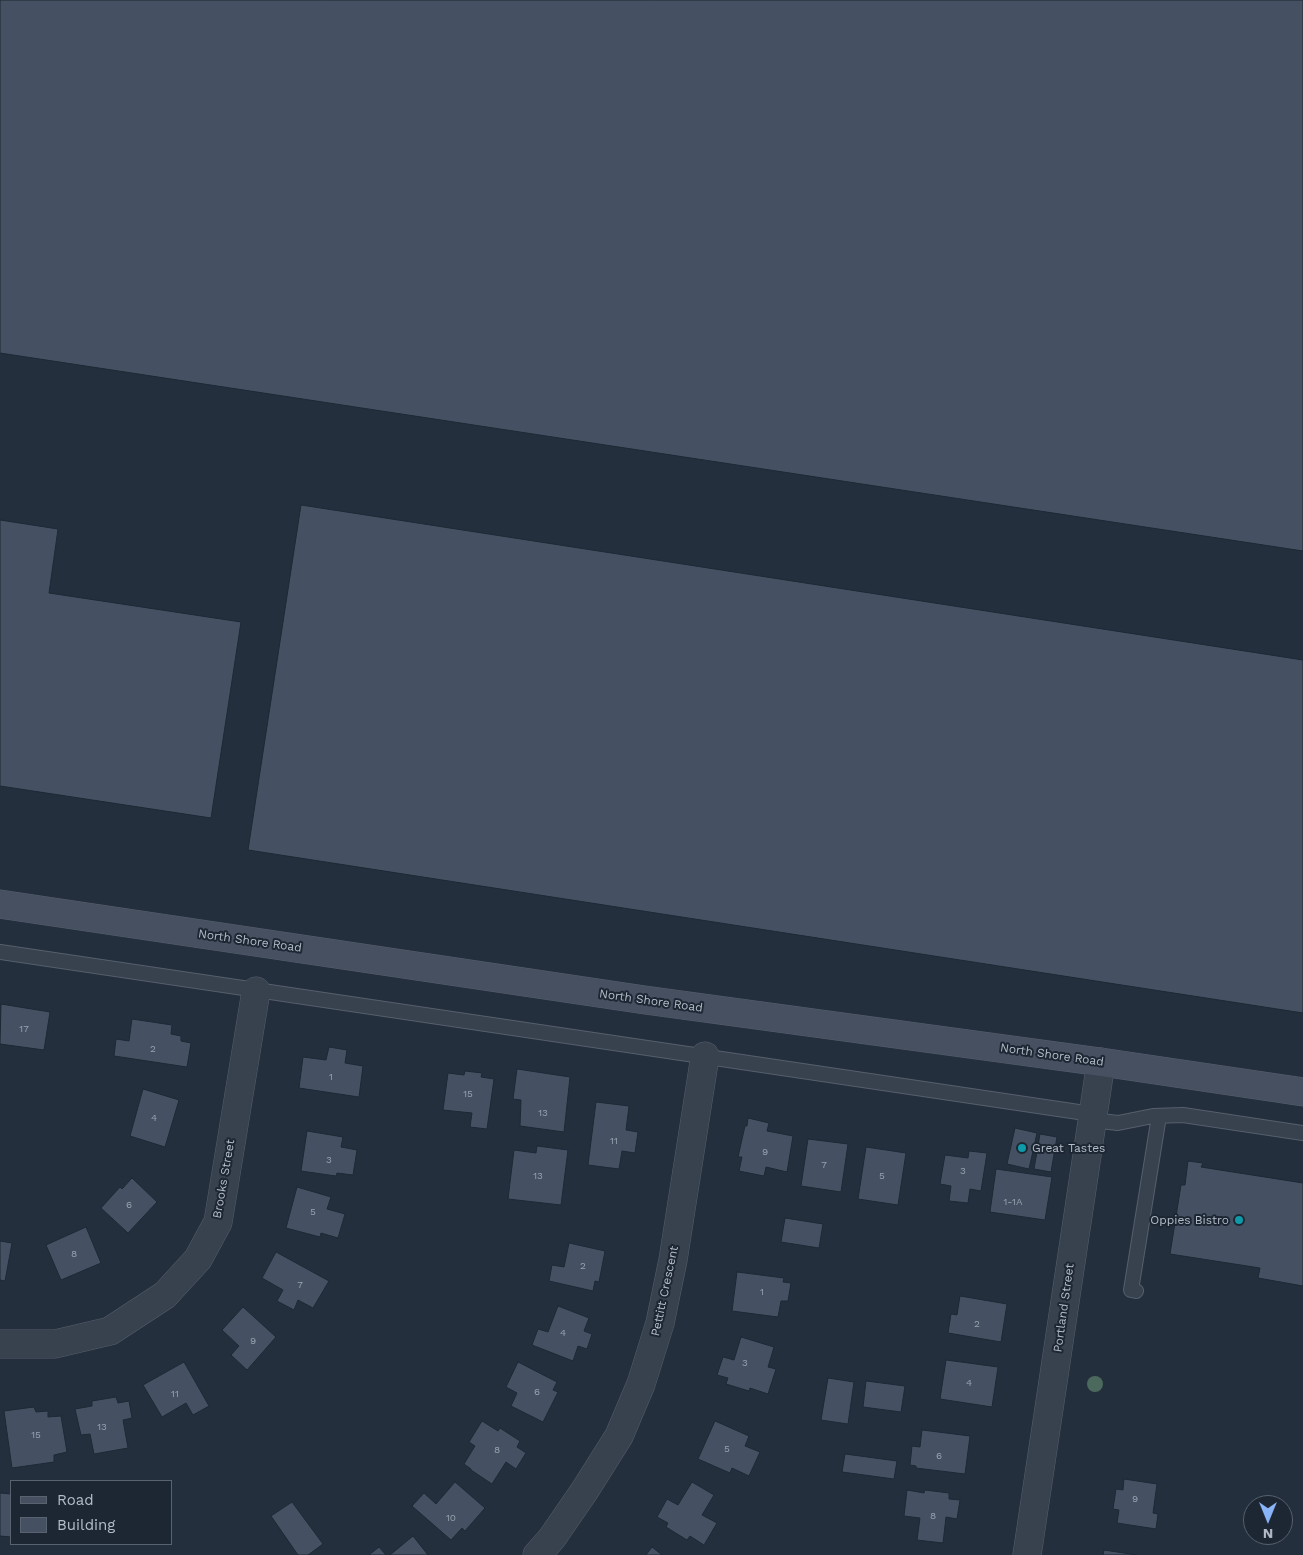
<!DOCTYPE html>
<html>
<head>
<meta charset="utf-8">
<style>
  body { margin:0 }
  #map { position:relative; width:1303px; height:1555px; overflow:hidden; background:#242f3e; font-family:"Work Sans",sans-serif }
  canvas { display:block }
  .legend { position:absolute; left:10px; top:1480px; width:162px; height:65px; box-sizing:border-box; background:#1d2633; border:1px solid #59626f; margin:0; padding:6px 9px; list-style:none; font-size:15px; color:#b4bcc9 }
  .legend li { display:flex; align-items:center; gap:10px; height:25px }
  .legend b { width:25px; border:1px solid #59626f }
  .north { position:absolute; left:1243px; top:1495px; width:50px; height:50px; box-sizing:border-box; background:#1d2633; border:1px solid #59626f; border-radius:50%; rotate:180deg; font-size:14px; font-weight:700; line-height:20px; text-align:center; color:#b4bcc9 }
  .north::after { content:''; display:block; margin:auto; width:18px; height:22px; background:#8ab4f8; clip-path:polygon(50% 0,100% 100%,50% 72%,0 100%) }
</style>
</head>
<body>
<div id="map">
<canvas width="1303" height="1555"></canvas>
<ul class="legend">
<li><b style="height:6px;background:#465061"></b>Road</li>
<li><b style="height:14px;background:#455162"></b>Building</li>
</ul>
<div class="north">N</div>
</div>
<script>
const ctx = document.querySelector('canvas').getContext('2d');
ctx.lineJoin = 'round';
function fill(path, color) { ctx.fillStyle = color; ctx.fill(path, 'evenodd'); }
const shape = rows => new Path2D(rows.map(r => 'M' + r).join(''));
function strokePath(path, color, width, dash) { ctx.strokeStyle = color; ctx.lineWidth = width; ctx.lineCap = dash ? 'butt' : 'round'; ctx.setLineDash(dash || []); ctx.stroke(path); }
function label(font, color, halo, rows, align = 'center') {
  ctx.font = font + ' "Work Sans",sans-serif'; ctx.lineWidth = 4; ctx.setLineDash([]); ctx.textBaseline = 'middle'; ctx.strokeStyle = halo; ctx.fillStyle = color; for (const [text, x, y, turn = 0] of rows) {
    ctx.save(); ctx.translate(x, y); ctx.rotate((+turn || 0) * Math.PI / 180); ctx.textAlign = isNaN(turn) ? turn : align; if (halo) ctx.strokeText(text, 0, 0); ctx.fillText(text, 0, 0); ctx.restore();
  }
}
const building = shape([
  [0,0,1303,0,1303,551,0,353,0,0],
  [301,505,1303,660,1303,1013,248,850,301,505],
  [0,520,58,529,49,593,241,622,211,818,0,786,0,520],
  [1,1004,50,1012,44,1050,0,1044,1,1004],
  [132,1019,172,1025,171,1034,181,1036,181,1041,191,1043,187,1067,114,1056,116,1039,129,1041,132,1019],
  [329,1047,347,1050,345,1063,363,1066,359,1097,299,1088,303,1057,326,1060,329,1047],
  [517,1069,570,1077,564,1132,520,1126,521,1100,513,1099,517,1069],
  [465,1071,482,1073,481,1077,494,1079,487,1129,470,1127,472,1113,443,1110,448,1073,464,1075,465,1071],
  [143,1089,179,1100,165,1147,130,1136,143,1089],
  [596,1102,629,1106,626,1130,638,1132,635,1153,622,1151,619,1169,588,1165,596,1102],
  [748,1118,769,1123,767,1131,793,1136,787,1172,766,1167,764,1176,739,1171,742,1157,738,1157,745,1126,747,1126,748,1118],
  [1015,1128,1037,1133,1029,1169,1007,1164,1015,1128],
  [307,1131,343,1137,341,1147,357,1150,353,1175,337,1173,336,1176,301,1171,307,1131],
  [1040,1134,1057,1137,1051,1172,1034,1169,1040,1134],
  [808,1139,848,1144,841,1192,801,1186,808,1139],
  [537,1146,568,1150,561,1205,508,1199,514,1150,536,1153,537,1146],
  [866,1147,906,1153,898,1205,858,1199,866,1147],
  [969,1151,987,1153,981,1191,970,1189,968,1203,949,1201,951,1186,940,1184,945,1155,968,1158,969,1151],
  [1188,1161,1203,1163,1201,1167,1303,1183,1303,1286,1258,1278,1260,1268,1170,1254,1181,1185,1185,1185,1188,1161],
  [996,1169,1052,1177,1045,1220,990,1212,996,1169],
  [132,1178,157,1202,128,1233,101,1208,120,1187,122,1189,132,1178],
  [297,1187,331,1197,327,1209,345,1214,338,1238,321,1233,320,1237,286,1228,297,1187],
  [785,1218,823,1224,819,1248,781,1242,785,1218],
  [86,1227,101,1263,61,1280,46,1245,86,1227],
  [0,1241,12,1243,5,1281,0,1280,0,1241],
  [569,1243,605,1251,599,1282,595,1281,593,1291,549,1281,552,1265,564,1267,569,1243],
  [276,1252,329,1281,313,1308,298,1300,294,1310,277,1301,283,1290,262,1278,276,1252],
  [737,1272,784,1278,783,1282,791,1283,788,1301,781,1301,778,1317,732,1311,737,1272],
  [960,1296,1007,1304,1001,1342,948,1333,951,1314,957,1315,960,1296],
  [558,1306,589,1318,584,1331,592,1334,587,1349,578,1346,573,1361,532,1345,538,1329,548,1332,558,1306],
  [243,1307,276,1337,247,1370,231,1355,239,1346,222,1330,243,1307],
  [741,1337,774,1347,768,1367,776,1369,768,1394,750,1388,749,1391,726,1384,728,1378,717,1375,723,1357,734,1360,741,1337],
  [946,1360,998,1367,992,1407,940,1399,946,1360],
  [184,1362,209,1406,193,1415,186,1403,162,1417,143,1385,184,1362],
  [518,1362,557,1382,553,1390,558,1392,543,1422,511,1406,517,1393,506,1387,518,1362],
  [828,1378,854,1382,848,1424,821,1420,828,1378],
  [866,1381,905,1386,901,1412,863,1407,866,1381],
  [116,1397,118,1403,129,1401,132,1418,123,1420,128,1448,94,1454,90,1434,81,1435,75,1409,92,1406,92,1401,116,1397],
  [34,1407,36,1412,48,1411,48,1417,61,1416,67,1452,54,1455,54,1462,12,1468,4,1411,34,1407],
  [482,1421,498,1431,500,1428,520,1441,517,1447,526,1453,516,1469,506,1462,492,1484,471,1470,471,1469,464,1464,475,1446,469,1442,482,1421],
  [715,1421,749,1436,745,1446,760,1452,749,1476,732,1468,730,1473,698,1459,715,1421],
  [922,1430,970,1436,965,1474,916,1468,916,1466,910,1465,912,1446,920,1447,922,1430],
  [845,1454,897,1461,894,1479,842,1472,845,1454],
  [1124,1479,1157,1484,1153,1513,1158,1514,1156,1529,1117,1523,1119,1510,1113,1509,1116,1489,1123,1490,1124,1479],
  [455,1482,485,1508,465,1531,462,1528,451,1540,412,1506,424,1493,436,1504,455,1482],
  [692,1482,714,1495,702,1515,717,1523,704,1545,690,1536,687,1540,666,1527,668,1523,657,1517,667,1499,678,1505,692,1482],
  [907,1490,924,1493,925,1490,949,1493,949,1499,960,1500,957,1519,946,1517,943,1543,917,1540,920,1518,904,1516,907,1490],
  [0,1493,11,1494,11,1537,0,1536,0,1493],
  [292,1502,323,1544,308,1555,298,1555,271,1516,292,1502],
  [413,1536,428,1555,390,1555,413,1536],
  [379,1547,386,1555,369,1555,379,1547],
  [652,1547,662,1555,646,1555,652,1547],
  [1104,1550,1137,1555,1103,1555,1104,1550]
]);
fill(building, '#455162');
strokePath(building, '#1f2835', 1);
const lane = shape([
  [0,952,1092,1114],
  [1092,1120,1118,1123,1153,1116,1183,1115,1303,1133],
  [1136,1291,1131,1290,1159,1116]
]);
const street = shape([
  [0,1344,55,1344,110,1331,165,1295,198,1259,218,1222,256,991],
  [537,1555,552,1538,585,1490,619,1436,641,1384,660,1323,673,1260,705,1056],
  [1027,1555,1101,1062]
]);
const secondary = shape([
  [0,904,645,1000,1101,1062,1303,1092]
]);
strokePath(lane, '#565f6c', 16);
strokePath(street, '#565f6c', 29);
strokePath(secondary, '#565f6c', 29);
strokePath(lane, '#38414e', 14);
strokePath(street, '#38414e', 28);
strokePath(secondary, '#465061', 28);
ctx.fillStyle = '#4b6a5d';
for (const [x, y] of [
  [1095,1384]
]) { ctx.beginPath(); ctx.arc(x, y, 8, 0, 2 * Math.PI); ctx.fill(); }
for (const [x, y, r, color] of [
  [1022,1148,5,"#0f9aa8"],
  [1239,1220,5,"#0f9aa8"]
]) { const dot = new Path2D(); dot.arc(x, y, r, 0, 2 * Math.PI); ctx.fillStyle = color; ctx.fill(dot); strokePath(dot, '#1d2633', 2); }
label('10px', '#98a1af', null, [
  ["17",24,1029],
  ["2",153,1049],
  ["1",331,1077],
  ["15",468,1094],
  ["13",543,1113],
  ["4",154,1118],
  ["11",614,1141],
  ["9",765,1152],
  ["3",329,1160],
  ["7",824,1165],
  ["3",963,1171],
  ["13",538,1176],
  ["5",882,1176],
  ["1-1A",1013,1202],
  ["6",129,1205],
  ["5",313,1212],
  ["8",74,1254],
  ["2",583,1266],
  ["7",300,1285],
  ["1",762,1292],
  ["2",977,1324],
  ["4",563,1333],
  ["9",253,1341],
  ["3",745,1363],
  ["4",969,1383],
  ["6",537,1392],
  ["11",175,1394],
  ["13",102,1427],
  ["15",36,1435],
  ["5",727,1449],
  ["8",497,1450],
  ["6",939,1456],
  ["9",1135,1499],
  ["8",933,1516],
  ["10",451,1518]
]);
label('12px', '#b4bcc9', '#1d2633', [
  ["North Shore Road",250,941,8],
  ["North Shore Road",651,1001,8],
  ["North Shore Road",1052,1055,8],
  ["Brooks Street",224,1179,-80],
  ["Pettitt Crescent",665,1291,-78],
  ["Portland Street",1064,1308,-82]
]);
label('12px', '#b4bcc9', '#1d2633', [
  ["Great Tastes",1032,1148],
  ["Oppies Bistro",1229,1220,"right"]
], 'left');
</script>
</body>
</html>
